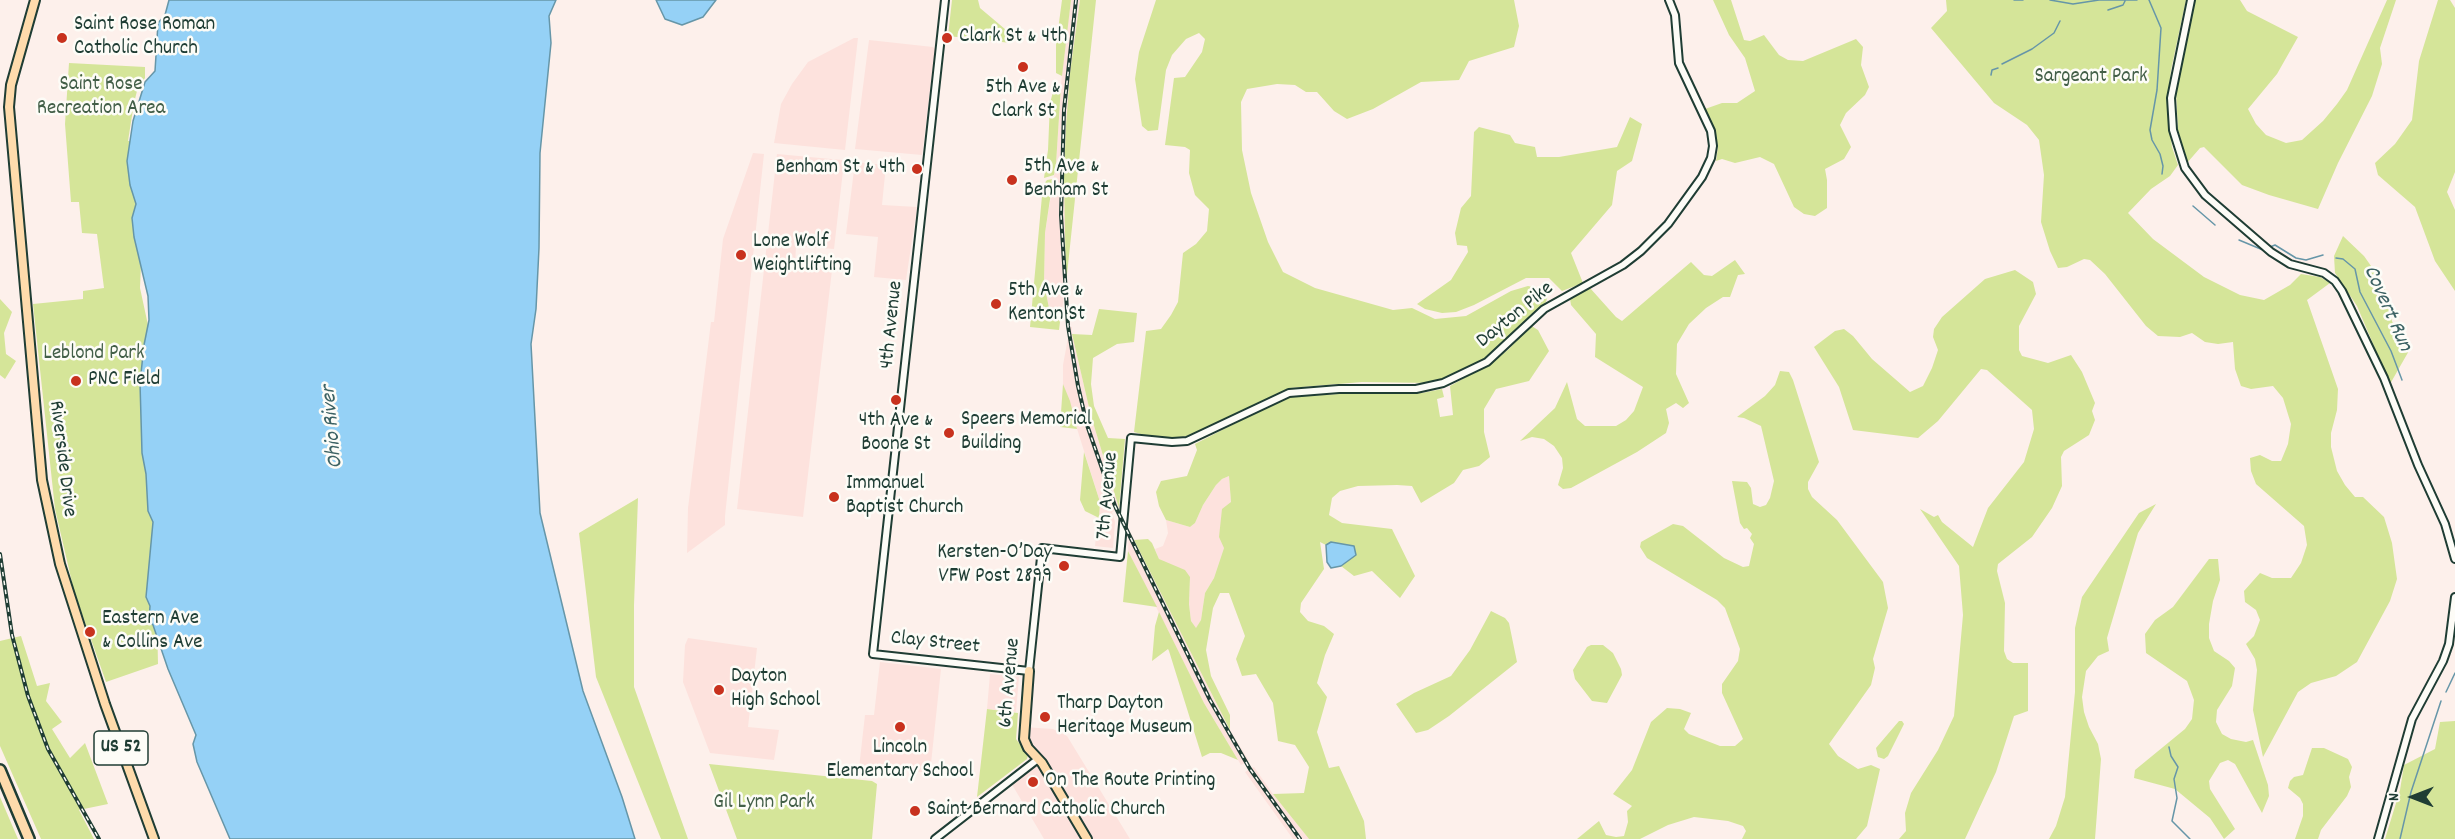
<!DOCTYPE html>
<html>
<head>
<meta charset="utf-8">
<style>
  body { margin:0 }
  #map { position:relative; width:2455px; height:839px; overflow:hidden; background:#fdf0eb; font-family:Dekko,sans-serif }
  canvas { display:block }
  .north { position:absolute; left:2383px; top:767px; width:60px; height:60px; -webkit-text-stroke:4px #fdfcf7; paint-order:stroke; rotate:270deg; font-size:16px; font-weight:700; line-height:24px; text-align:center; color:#1f3d34 }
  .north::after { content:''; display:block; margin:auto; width:21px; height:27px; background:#1f3d34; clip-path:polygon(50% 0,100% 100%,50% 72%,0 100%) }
</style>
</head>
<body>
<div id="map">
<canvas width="2455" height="839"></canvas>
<div class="north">N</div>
</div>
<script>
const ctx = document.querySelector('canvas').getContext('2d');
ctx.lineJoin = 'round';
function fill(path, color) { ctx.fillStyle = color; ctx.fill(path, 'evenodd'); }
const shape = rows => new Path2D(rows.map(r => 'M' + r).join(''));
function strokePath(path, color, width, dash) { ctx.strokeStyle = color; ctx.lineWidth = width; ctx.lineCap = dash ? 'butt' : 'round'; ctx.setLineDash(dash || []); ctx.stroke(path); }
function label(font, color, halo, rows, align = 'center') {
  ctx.font = font + ' Dekko,sans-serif'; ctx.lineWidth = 5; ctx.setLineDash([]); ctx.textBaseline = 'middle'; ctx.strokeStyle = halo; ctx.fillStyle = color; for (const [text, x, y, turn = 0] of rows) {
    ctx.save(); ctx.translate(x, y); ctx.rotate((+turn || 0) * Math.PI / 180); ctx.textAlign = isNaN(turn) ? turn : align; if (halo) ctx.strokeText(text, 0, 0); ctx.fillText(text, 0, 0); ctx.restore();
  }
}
fill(shape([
  [1071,0,1080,0,1070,73,1065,252,1066,284,1060,322,1049,308,1044,283,1045,233,1056,164,1063,56],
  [854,38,858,38,845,150,774,143,781,104,792,84,808,62],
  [869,40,933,47,935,49,922,155,855,149],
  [753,153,764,154,725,516,725,525,687,553,688,508,711,322,714,322,723,239],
  [777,154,842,160,844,162,834,249,796,246,795,267,832,270,803,517,737,509],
  [855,162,886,165,882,205,917,207,906,280,874,277,878,237,846,234],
  [1070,327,1072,327,1072,334,1091,416,1119,508,1112,512,1115,522,1113,548,1095,546,1100,502,1063,384,1063,365],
  [1229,476,1231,502,1224,548,1214,578,1205,593,1201,620,1196,629,1191,621,1189,604,1190,577,1159,559,1155,549,1163,546,1168,533,1166,520,1190,527,1195,523,1203,505,1216,485,1222,479],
  [1129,530,1230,730,1249,761,1241,765,1204,703,1128,551],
  [688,638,757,648,748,727,779,730,774,760,710,753,683,682,685,645],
  [880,662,941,669,930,773,867,766,859,768,865,715,874,715],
  [990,674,1019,677,1016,712,987,709],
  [1023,727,1053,729,1067,736,1130,839,1044,839,1010,781,1038,759,1028,748],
  [1254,767,1273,794,1309,839,1293,839,1245,772]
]), '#fde2dd');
fill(shape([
  [952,0,978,0,980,8,1012,35,1011,43,948,36],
  [1062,0,1071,0,1062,76,1056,73,1056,45],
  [1080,0,1096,0,1066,284,1064,178,1066,126,1070,73],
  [1156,0,1514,0,1519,26,1514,47,1469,61,1459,80,1421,82,1373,109,1347,119,1334,111,1317,92,1306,92,1295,85,1277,84,1247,89,1241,102,1242,150,1251,193,1268,242,1283,272,1315,288,1393,310,1412,308,1435,319,1466,316,1511,291,1528,286,1546,290,1548,295,1546,302,1484,359,1451,376,1432,383,1362,382,1290,388,1197,434,1181,437,1167,438,1148,436,1134,432,1146,331,1161,329,1171,315,1178,302,1183,253,1196,244,1207,231,1209,209,1195,195,1189,173,1190,150,1185,147,1165,145,1174,78,1185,77,1202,52,1205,39,1199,33,1186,39,1172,55,1166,70,1158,130,1148,131,1142,126,1135,79,1139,52],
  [1713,0,1731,0,1744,40,1750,41,1764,35,1779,55,1788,60,1803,61,1856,39,1863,47,1861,65,1869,87,1865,95,1846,113,1840,125,1851,147,1844,159,1825,169,1827,180,1827,208,1815,216,1804,214,1794,207,1774,164,1760,157,1735,163,1722,159,1716,161,1718,147,1715,130,1705,109,1722,103,1737,103,1755,91,1745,58,1729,35],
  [1946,0,2186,0,2171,70,2167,105,2172,147,2178,165,2170,176,2151,189,2128,213,2153,239,2204,277,2240,295,2264,300,2290,285,2301,274,2320,277,2330,283,2307,300,2338,389,2337,410,2331,433,2331,447,2337,471,2345,485,2355,497,2363,497,2384,517,2392,543,2397,579,2390,601,2357,662,2336,676,2311,683,2298,692,2263,757,2253,710,2257,670,2255,659,2246,644,2254,636,2260,620,2256,610,2245,602,2244,591,2260,573,2272,578,2291,578,2301,563,2307,545,2304,526,2256,484,2251,471,2250,458,2260,455,2272,461,2281,461,2288,444,2291,424,2283,398,2273,386,2251,389,2241,386,2235,369,2233,342,2218,344,2205,342,2192,333,2180,337,2158,336,2146,326,2105,274,2090,260,2084,259,2067,267,2058,268,2050,251,2041,222,2044,175,2039,140,2027,125,1994,103,1931,28,1947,11],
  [2194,0,2240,0,2247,11,2298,37,2277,74,2248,109,2256,124,2266,135,2286,143,2302,140,2323,121,2337,104,2347,90,2387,0,2396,0,2380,48,2382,64,2372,96,2338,163,2318,209,2269,195,2242,185,2204,147,2200,148,2187,163,2178,130,2176,93],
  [2438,0,2450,0,2455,8,2455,172,2447,192,2455,210,2455,291,2435,261,2415,207,2378,175,2375,163,2395,144,2412,120,2419,61],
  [69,63,145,67,145,78,138,87,134,103,128,141,146,142,140,288,151,339,158,664,106,682,74,591,55,509,33,304,83,299,83,291,104,288,97,234,82,233,79,202,71,202,65,124],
  [1061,86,1056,164,1054,175,1044,178,1048,150,1050,103,1053,92],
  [1630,117,1642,124,1632,161,1617,171,1612,205,1571,253,1583,283,1562,291,1549,278,1526,278,1474,305,1456,312,1442,313,1425,309,1417,304,1451,280,1468,252,1467,246,1457,245,1455,233,1461,208,1471,196,1474,132,1479,127,1510,135,1515,143,1535,147,1537,157,1559,157,1617,147],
  [1053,179,1045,233,1044,283,1049,308,1060,322,1059,330,1030,327,1043,185,1047,180],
  [2343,236,2364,256,2383,283,2392,321,2401,343,2410,349,2390,384,2357,306,2335,273,2334,256],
  [1735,260,1745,274,1738,275,1730,297,1723,297,1706,308,1689,324,1677,344,1676,374,1689,403,1683,408,1676,403,1666,409,1669,423,1666,433,1637,452,1571,488,1563,489,1558,485,1563,468,1562,458,1554,446,1544,439,1532,437,1520,441,1555,408,1567,382,1577,419,1585,426,1616,426,1626,420,1634,411,1643,387,1595,357,1596,334,1571,305,1570,299,1590,288,1616,317,1622,321,1691,262,1704,275,1712,276],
  [2015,270,2033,282,2036,294,2019,326,2019,350,2022,356,2048,363,2071,355,2082,372,2095,403,2092,411,2095,420,2089,435,2064,451,2061,457,2062,486,2052,508,2032,537,1998,564,1997,571,2005,603,2004,651,2007,659,2013,663,2028,663,2028,711,2014,716,1996,772,1965,839,1899,839,1906,831,1905,813,1911,793,1938,750,1954,716,1963,615,1959,566,1920,509,1934,517,1938,515,1942,522,1973,547,1988,508,2024,462,2034,429,2032,410,1987,370,1981,369,1938,421,1918,438,1853,430,1839,387,1814,347,1835,331,1844,329,1853,336,1872,359,1910,392,1923,386,1932,368,1938,350,1933,337,1934,329,1942,317,1985,279],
  [0,299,12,312,4,333,6,354,16,361,5,379,0,375],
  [1099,309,1137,313,1134,342,1117,344,1093,358,1091,384,1094,406,1108,438,1125,439,1119,508,1091,416,1072,334,1092,335],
  [1530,325,1538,330,1549,351,1529,381,1496,389,1484,409,1484,432,1490,457,1479,466,1463,470,1454,483,1421,503,1412,486,1397,485,1358,486,1340,491,1332,498,1329,515,1342,523,1392,529,1415,576,1400,598,1372,571,1354,576,1341,566,1355,555,1332,542,1326,545,1320,542,1324,569,1301,603,1300,612,1308,621,1324,626,1334,634,1325,655,1317,683,1327,697,1317,732,1329,768,1339,766,1364,821,1366,839,1309,839,1273,794,1304,793,1309,767,1295,745,1278,741,1273,703,1256,674,1242,676,1236,659,1245,636,1229,593,1220,593,1213,608,1206,650,1211,676,1230,715,1230,730,1134,540,1148,539,1152,543,1159,559,1185,570,1190,577,1189,604,1191,621,1196,628,1201,620,1205,593,1214,578,1224,548,1219,537,1222,509,1231,502,1229,476,1222,479,1216,485,1203,505,1195,523,1190,527,1166,520,1159,506,1156,492,1161,481,1187,476,1197,450,1195,444,1286,397,1339,394,1422,393,1442,389,1444,397,1437,399,1440,417,1453,415,1450,386,1490,364,1509,349],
  [1780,371,1789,372,1793,380,1819,462,1808,482,1808,489,1812,497,1837,520,1883,582,1888,608,1873,659,1875,668,1871,685,1829,744,1838,756,1858,769,1871,765,1880,769,1867,826,1856,839,1742,839,1746,831,1743,826,1728,821,1694,817,1668,825,1640,839,1577,839,1599,821,1606,835,1616,837,1624,836,1628,822,1627,811,1632,806,1613,794,1632,770,1651,722,1667,708,1680,709,1691,713,1684,729,1689,734,1720,746,1735,746,1743,739,1722,693,1722,684,1738,661,1740,649,1725,608,1717,600,1647,558,1640,547,1641,542,1673,524,1683,526,1724,558,1743,567,1749,566,1754,544,1750,538,1752,534,1747,528,1744,529,1740,523,1732,481,1747,482,1751,488,1753,504,1760,507,1766,505,1770,498,1774,481,1761,426,1744,418,1737,417,1765,396,1775,385],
  [1063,384,1070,401,1077,429,1060,427],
  [1084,452,1100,502,1099,518,1085,511,1080,500],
  [638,498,634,605,634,687,688,839,661,839,596,677,579,533],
  [2156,504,2138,533,2107,638,2109,651,2098,656,2086,671,2082,697,2084,712,2089,727,2098,744,2101,759,2095,839,2049,839,2056,826,2065,797,2075,692,2075,628,2082,597,2139,513],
  [1128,551,1157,607,1123,602],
  [2209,559,2218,559,2220,580,2213,601,2209,624,2209,638,2214,651,2229,661,2235,668,2232,686,2217,710,2216,722,2222,734,2231,739,2246,742,2253,740,2268,785,2269,796,2262,813,2235,764,2228,760,2220,763,2209,781,2210,789,2235,829,2224,839,2210,818,2175,789,2134,778,2135,770,2185,729,2192,719,2194,700,2187,681,2146,653,2145,634,2155,620,2173,607],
  [1491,611,1505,618,1509,623,1517,662,1449,716,1428,730,1416,733,1396,704,1414,693,1451,676,1470,650],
  [1159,612,1204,703,1238,760,1221,753,1210,753,1202,757,1169,651,1168,649,1152,661,1155,626],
  [21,636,37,686,50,683,46,701,62,722,52,729,70,758,85,743,108,804,79,810,94,839,41,839,0,746,0,641],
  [1591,645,1603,645,1613,653,1621,669,1622,675,1607,703,1592,701,1575,679,1573,670,1587,647],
  [987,709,1018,713,1016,739,1028,755,1027,759,977,797],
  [1899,721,1902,721,1904,724,1888,756,1884,759,1878,757,1876,748],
  [2455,721,2455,839,2385,839,2400,790,2404,765,2435,749,2440,722],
  [2312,748,2324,748,2348,759,2352,767,2349,777,2351,787,2347,796,2321,830,2318,839,2295,839,2303,816,2303,804,2300,798,2288,788,2290,781,2294,777,2303,775],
  [709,764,872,781,877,784,872,839,737,839],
  [0,797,18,839,0,839]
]), '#d5e599');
const water = shape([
  [169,0,556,0,549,16,551,43,540,153,539,248,536,309,531,344,540,513,583,691,622,797,635,839,230,839,197,762,193,744,196,735,168,669,153,625,149,621,150,606,146,597,153,522,148,511,146,474,142,453,140,383,144,345,149,320,148,296,134,237,132,218,136,204,130,185,127,161,133,121,145,82,155,71,158,23,165,15,169,0],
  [656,0,716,0,703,17,682,25,665,19,656,0],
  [1331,542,1354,546,1356,555,1341,566,1331,568,1327,562,1326,545,1331,542]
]);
fill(water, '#95d1f6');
strokePath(water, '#6696a8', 1.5);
strokePath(shape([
  [2014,0,2023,0],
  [2050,0,2073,4,2099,0,2137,0],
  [2149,0,2161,28,2157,90,2150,130,2152,140,2160,154,2163,166,2162,174],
  [2108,10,2123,5,2125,1],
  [2002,64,2032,49,2054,33,2060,21],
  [1991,75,1992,70,1998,68],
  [2193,206,2215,225],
  [2239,240,2263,250],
  [2270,247,2275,245,2296,258,2306,260,2323,255],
  [2336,258,2343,259,2355,269,2360,292,2391,351,2402,380],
  [2446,692,2455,673],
  [2169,747,2171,756,2178,767,2174,779,2177,798,2172,821,2190,839],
  [2400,839,2411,792,2441,701]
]), '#6696a8', 1.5);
const minor = shape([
  [945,0,873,654,1029,671,1042,548,1120,557,1131,438,1172,442,1187,441,1289,393,1339,389,1416,389,1443,383,1487,362,1544,309,1623,265,1641,251,1668,224,1702,177,1711,158,1713,146,1711,131,1679,63,1675,15,1669,0],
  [2191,0,2171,98,2173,130,2185,168,2205,195,2271,252,2290,264,2324,273,2335,281,2342,291,2384,378,2418,465,2445,524,2455,559],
  [935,839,1038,759],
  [2378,839,2412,719,2443,661,2449,644,2455,597]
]);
const major = shape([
  [35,0,11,85,9,107,42,480,60,564,105,704,154,839],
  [1029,671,1024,739,1028,748,1042,763,1087,839]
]);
const highway = shape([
  [0,770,29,839]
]);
strokePath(minor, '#1f3d34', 10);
strokePath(major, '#1f3d34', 12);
strokePath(highway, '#1f3d34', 14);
strokePath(minor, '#fdfcf7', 6);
strokePath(major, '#fedbac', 8);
strokePath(highway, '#fedbac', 9);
const rail = shape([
  [1076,0,1064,110,1061,215,1068,326,1078,386,1087,425,1115,506,1210,700,1250,769,1300,839],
  [0,554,12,635,28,696,48,749,99,839]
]);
strokePath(rail, '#1f3d34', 4);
strokePath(rail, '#fdfcf7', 1.5, [4.5]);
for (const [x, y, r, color] of [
  [62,38,6,"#c8321e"],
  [947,38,6,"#c8321e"],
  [1023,67,6,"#c8321e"],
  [917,169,6,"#c8321e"],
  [1012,180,6,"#c8321e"],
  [741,255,6,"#c8321e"],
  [996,304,6,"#c8321e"],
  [76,381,6,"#c8321e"],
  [896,400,6,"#c8321e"],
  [949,433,6,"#c8321e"],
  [834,497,6,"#c8321e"],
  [1064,566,6,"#c8321e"],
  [90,632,6,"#c8321e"],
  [719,690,6,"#c8321e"],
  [1045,717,6,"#c8321e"],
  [900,727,6,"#c8321e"],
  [1033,782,6,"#c8321e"],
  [915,811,6,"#c8321e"]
]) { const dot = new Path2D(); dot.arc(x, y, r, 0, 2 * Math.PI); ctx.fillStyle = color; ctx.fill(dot); strokePath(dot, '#fdfcf7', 2); }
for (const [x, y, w] of [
  [121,748,54]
]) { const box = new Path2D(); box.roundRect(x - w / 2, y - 17, w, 34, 4.5); ctx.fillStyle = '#fdfcf7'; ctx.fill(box); strokePath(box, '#1f3d34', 1.5); }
label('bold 20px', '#1f3d34', null, [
  ["US 52",121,748]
]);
label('21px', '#1f3d34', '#fdfcf7', [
  ["Saint Rose Roman",74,26],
  ["Catholic Church",74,50],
  ["Clark St & 4th",959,38],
  ["5th Ave &",1023,89,"center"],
  ["Clark St",1023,113,"center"],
  ["5th Ave &",1024,168],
  ["Benham St",1024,192],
  ["Benham St & 4th",905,169,"right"],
  ["Lone Wolf",753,243],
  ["Weightlifting",753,267],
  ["5th Ave &",1008,292],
  ["Kenton St",1008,316],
  ["PNC Field",88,381],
  ["Speers Memorial",961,421],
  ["Building",961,445],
  ["4th Ave &",896,422,"center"],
  ["Boone St",896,446,"center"],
  ["Immanuel",846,485],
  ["Baptist Church",846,509],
  ["Kersten-O’Day",1052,554,"right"],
  ["VFW Post 2899",1052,578,"right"],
  ["Eastern Ave",102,620],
  ["& Collins Ave",102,644],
  ["Dayton",731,678],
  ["High School",731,702],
  ["Tharp Dayton",1057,705],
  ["Heritage Museum",1057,729],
  ["Lincoln",900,749,"center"],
  ["Elementary School",900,773,"center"],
  ["On The Route Printing",1045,782],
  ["Saint Bernard Catholic Church",927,811]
], 'left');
label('21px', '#435f48', '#fdfcf7', [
  ["Sargeant Park",2091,78],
  ["Saint Rose",101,86],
  ["Recreation Area",101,110],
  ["Leblond Park",94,355],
  ["Gil Lynn Park",764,804]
]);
label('21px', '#1f3d34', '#fdfcf7', [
  ["Dayton Pike",1516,316,-39],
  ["4th Avenue",893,325,-84],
  ["Riverside Drive",61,459,83],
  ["7th Avenue",1109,496,-85],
  ["Clay Street",935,644,6],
  ["6th Avenue",1011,683,-85]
]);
label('italic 22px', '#3c6264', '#fdfcf7', [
  ["Covert Run",2386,309,66],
  ["Ohio River",334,427,-95]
]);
</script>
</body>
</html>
